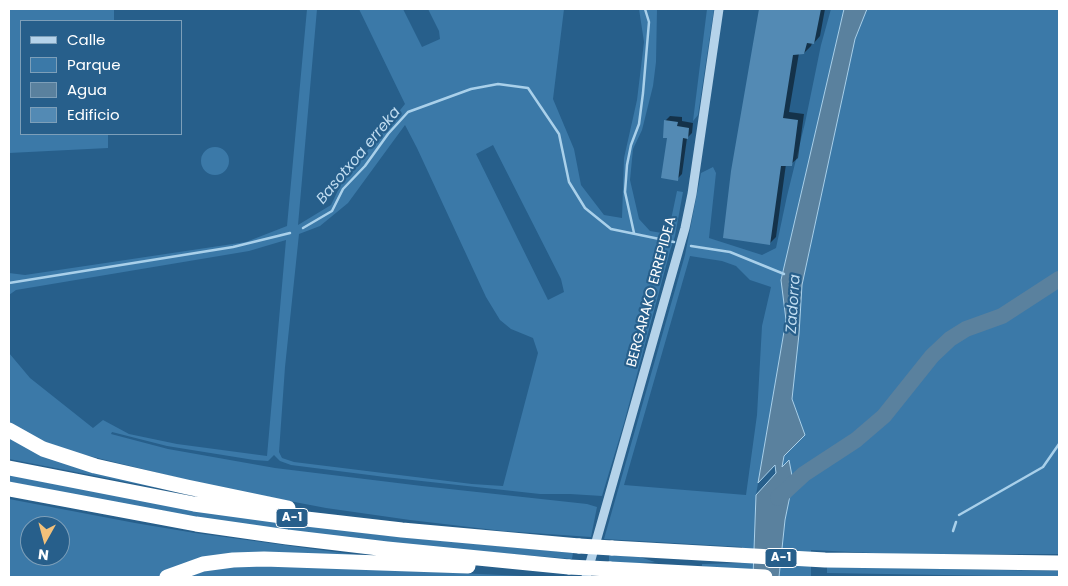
<!DOCTYPE html>
<html>
<head>
<meta charset="utf-8">
<style>
  body { margin:0 }
  #map { position:relative; width:1068px; height:586px; overflow:hidden; background:#275f8b; font-family:Poppins,sans-serif }
  canvas { display:block }
  .frame { position:absolute; inset:0; border:10px solid #fff; pointer-events:none }
  .legend { position:absolute; left:20px; top:20px; width:162px; height:115px; box-sizing:border-box; background:#275f8b; border:1px solid #7d9fb9; margin:0; padding:6px 9px; list-style:none; font-size:15px; color:#fff }
  .legend li { display:flex; align-items:center; gap:10px; height:25px }
  .legend b { width:25px; border:1px solid #7d9fb9 }
  .north { position:absolute; left:20px; top:516px; width:50px; height:50px; box-sizing:border-box; background:#275f8b; border:1px solid #7d9fb9; border-radius:50%; rotate:187deg; font-size:14px; font-weight:700; line-height:20px; text-align:center; color:#fff }
  .north::after { content:''; display:block; margin:auto; width:18px; height:22px; background:#f3c17a; clip-path:polygon(50% 0,100% 100%,50% 72%,0 100%) }
</style>
</head>
<body>
<div id="map">
<canvas width="1068" height="586"></canvas>
<div class="frame"></div>
<ul class="legend">
<li><b style="height:6px;background:#b5d3ea"></b>Calle</li>
<li><b style="height:14px;background:#3b79a8"></b>Parque</li>
<li><b style="height:14px;background:#5a819e"></b>Agua</li>
<li><b style="height:14px;background:#538ab4"></b>Edificio</li>
</ul>
<div class="north">N</div>
</div>
<script>
const ctx = document.querySelector('canvas').getContext('2d');
ctx.lineJoin = 'round';
function fill(path, color) { ctx.fillStyle = color; ctx.fill(path, 'evenodd'); }
const shape = rows => new Path2D(rows.map(r => 'M' + r).join(''));
function strokePath(path, color, width, dash) { ctx.strokeStyle = color; ctx.lineWidth = width; ctx.lineCap = dash ? 'butt' : 'round'; ctx.setLineDash(dash || []); ctx.stroke(path); }
function label(font, color, halo, rows, align = 'center') {
  ctx.font = font + ' Poppins,sans-serif'; ctx.lineWidth = 4.5; ctx.setLineDash([]); ctx.textBaseline = 'middle'; ctx.strokeStyle = halo; ctx.fillStyle = color; for (const [text, x, y, turn = 0] of rows) {
    ctx.save(); ctx.translate(x, y); ctx.rotate((+turn || 0) * Math.PI / 180); ctx.textAlign = isNaN(turn) ? turn : align; if (halo) ctx.strokeText(text, 0, 0); ctx.fillText(text, 0, 0); ctx.restore();
  }
}
fill(shape([
  [9,9,114,9,114,21,21,21,21,134,108,134,108,148,9,153],
  [307,9,317,9,298,225,331,205,342,182,405,104,359,9,403,9,422,47,440,39,439,31,428,9,564,9,553,99,574,149,581,185,604,215,622,218,624,158,637,100,644,42,639,9,657,9,656,62,653,86,642,130,633,149,630,180,639,219,650,231,668,234,677,191,683,192,675,236,670,251,624,423,602,496,570,494,540,494,385,477,291,465,280,461,274,455,268,461,254,460,167,446,112,432,111,434,168,449,275,468,422,486,587,504,597,507,591,537,503,531,410,520,326,508,216,487,69,451,36,439,9,423,9,353,30,378,93,428,103,420,129,434,177,444,267,456,286,240,249,251,16,290,9,295,9,273,25,275,246,242,287,226],
  [405,125,417,148,486,297,500,320,511,329,533,338,538,353,503,486,472,484,294,462,282,458,279,452,285,367,299,234,320,226,348,203],
  [493,145,561,279,564,292,548,300,476,154],
  [707,9,714,9,698,115,693,121],
  [831,9,844,9,781,280,786,320,756,495,753,577,702,566,702,564,741,563,742,547,604,539,685,255,701,173,713,167,716,173,709,238,762,255,776,248,787,196,805,123,821,45],
  [690,256,722,261,736,266,750,280,771,287,762,326,757,415,746,495,624,485],
  [867,9,1059,9,1059,554,894,554,811,550,811,577,779,577,785,520,793,481,789,460,781,468,784,456,805,435,792,399,799,334,802,285,855,39],
  '201 161a14 14 0 1 1 28 0a14 14 0 1 1-28 0Z',
  [9,436,138,481,157,488,9,459],
  [9,475,171,506,380,535,573,553,572,559,389,544,195,518,9,482],
  [9,499,135,523,195,533,380,558,173,569,158,577,9,577],
  [30,526,60,526,60,556,30,556],
  [609,555,640,557,655,562,640,563,609,563],
  [254,565,459,573,544,577,183,577,199,571,227,566],
  [827,567,1059,571,1059,577,827,573]
]), '#3b79a8');
const water = shape([
  [844,9,867,9,855,39,802,285,799,334,792,399,805,435,784,456,782,467,789,460,793,481,785,520,779,577,753,577,756,495,776,473,775,465,758,483,786,320,781,280,844,9]
]);
fill(water, '#5a819e');
strokePath(water, '#a9d0ea', 1);
fill(shape([
  [760,9,825,9,820,36,814,43,812,43,811,46,804,53,799,53,789,112,804,114,798,158,791,164,786,164,776,237,770,243,733,171],
  [670,116,682,117,682,121,693,123,692,133,687,138,682,174,677,179,665,121]
]), '#0007');
strokePath(shape([
  [303,228,332,211,343,189,365,166,388,134,408,112,471,89,498,84,528,88,559,134,569,182,585,208,611,229,674,242],
  [634,233,625,192,627,165,631,145,639,124,643,93,649,22,645,9],
  [691,246,730,252,784,274],
  [9,283,233,247,290,233],
  [959,515,1043,467,1059,444],
  [953,531,956,522]
]), '#a9d0ea', 2.5);
strokePath(shape([
  [778,498,804,474,856,440,884,416,932,356,950,339,966,329,1002,316,1059,279]
]), '#5a819e', 16);
fill(shape([
  [759,9,821,9,814,44,807,43,804,54,793,55,783,118,798,120,792,166,781,166,770,245,723,238,731,171],
  [664,120,678,122,677,126,689,128,688,139,683,138,678,181,661,178,667,138,663,138]
]), '#538ab4');
strokePath(shape([
  [586,577,685,228,692,194,719,9]
]), '#b5d3ea', 9);
strokePath(shape([
  [9,430,43,449,95,466,187,487,288,508],
  [9,468,194,504,289,517,402,530,579,546],
  [9,489,196,524,287,537,387,549,569,567],
  [612,548,825,560,1059,563],
  [610,569,765,577],
  [167,577,203,564,233,560,264,559,468,566]
]), '#fff', 15);
strokePath(shape([
  [579,546,612,548],
  [569,567,610,569]
]), '#fff', 15);
for (const [x, y, w] of [
  [292,518,32],
  [781,558,32]
]) { const box = new Path2D(); box.roundRect(x - w / 2, y - 9.5, w, 19, 4); ctx.fillStyle = '#275f8b'; ctx.fill(box); strokePath(box, '#fff', 1); }
label('bold 12px', '#fff', null, [
  ["A-1",292,518],
  ["A-1",781,558]
]);
label('14px', '#fff', '#275f8b', [
  ["BERGARAKO ERREPIDEA",652,292,-75]
]);
label('italic 15px', '#c1ddf1', '#275f8b', [
  ["Basotxoa erreka",359,156,-50],
  ["Zadorra",794,304,-86]
]);
</script>
</body>
</html>
